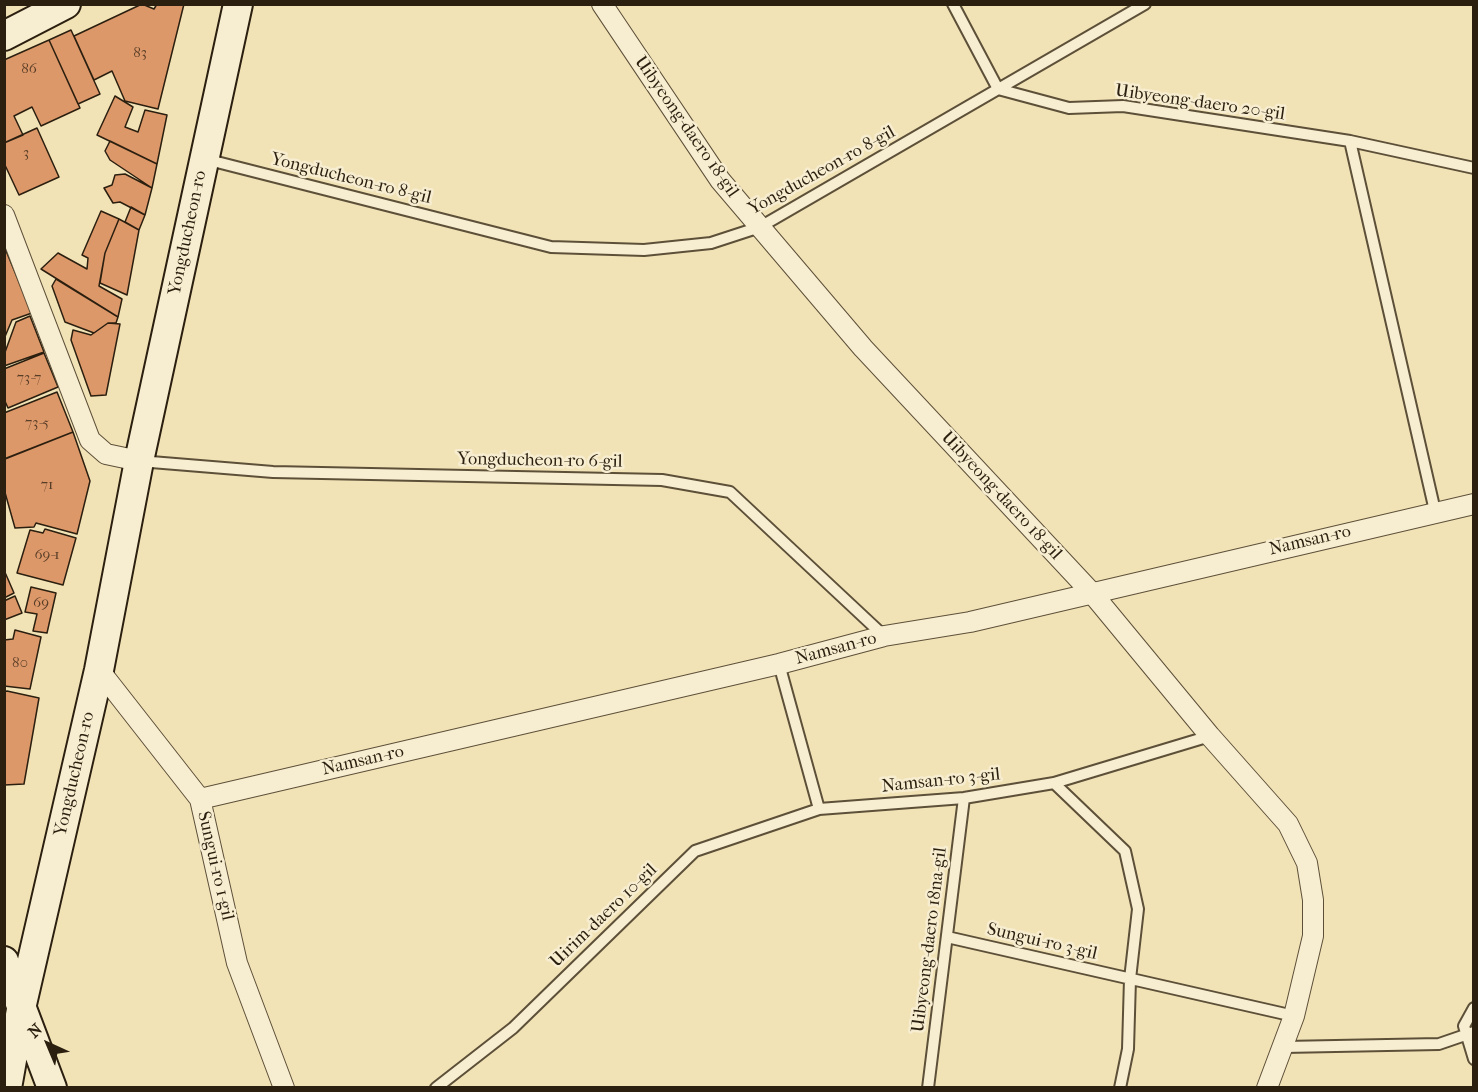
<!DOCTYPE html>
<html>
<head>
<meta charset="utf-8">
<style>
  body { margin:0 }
  #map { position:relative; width:1478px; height:1092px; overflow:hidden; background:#f2e3b7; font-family:"IM FELL French Canon",serif }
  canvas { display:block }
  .frame { position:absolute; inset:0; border:6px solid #2b1f0f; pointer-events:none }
  .north { position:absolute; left:18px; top:1014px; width:60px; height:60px; -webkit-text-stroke:4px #f7edd0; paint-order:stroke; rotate:316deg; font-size:16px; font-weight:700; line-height:24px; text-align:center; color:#2b1f0f }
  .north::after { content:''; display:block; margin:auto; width:21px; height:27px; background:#2b1f0f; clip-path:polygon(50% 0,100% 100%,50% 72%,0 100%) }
</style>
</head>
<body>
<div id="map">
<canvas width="1478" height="1092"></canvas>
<div class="frame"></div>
<div class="north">N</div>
</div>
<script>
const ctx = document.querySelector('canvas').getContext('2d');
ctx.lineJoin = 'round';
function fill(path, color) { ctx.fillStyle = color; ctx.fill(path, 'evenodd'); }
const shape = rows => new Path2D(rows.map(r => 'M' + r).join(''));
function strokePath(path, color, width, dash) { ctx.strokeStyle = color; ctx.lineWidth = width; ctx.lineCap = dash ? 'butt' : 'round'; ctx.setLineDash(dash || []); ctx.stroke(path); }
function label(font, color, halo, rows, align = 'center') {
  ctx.font = font + ' "IM FELL French Canon",serif'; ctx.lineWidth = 5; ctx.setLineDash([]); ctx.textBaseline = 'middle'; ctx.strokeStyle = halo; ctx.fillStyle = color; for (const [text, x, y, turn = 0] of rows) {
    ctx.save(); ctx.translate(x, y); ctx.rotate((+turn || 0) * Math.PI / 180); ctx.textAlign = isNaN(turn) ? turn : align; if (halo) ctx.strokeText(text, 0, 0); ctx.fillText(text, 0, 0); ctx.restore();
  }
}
const building = shape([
  [142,4,154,9,157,4,184,4,158,109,125,101,112,71,94,80,74,36,142,4],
  [71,30,100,94,78,104,49,40,71,30],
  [49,40,80,108,41,126,32,107,14,116,23,135,4,143,4,60,49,40],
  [115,96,133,107,125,127,138,132,145,110,167,115,157,164,97,135,115,96],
  [37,128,59,177,19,195,4,163,4,143,37,128],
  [110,141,157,164,152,188,110,160,105,151,110,141],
  [125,174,152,188,145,215,120,202,113,203,104,188,112,185,115,175,125,174],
  [131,207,145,215,139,230,125,222,131,207],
  [101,211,119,219,105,253,99,286,122,299,118,317,41,269,58,253,87,269,88,258,82,255,101,211],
  [119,219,139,230,127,295,100,283,105,253,119,219],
  [4,246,32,313,12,320,4,339,4,246],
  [56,279,118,317,116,323,108,323,94,333,65,322,52,286,56,279],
  [30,316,44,352,4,366,4,355,16,322,30,316],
  [108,323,120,324,106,395,91,396,71,340,73,330,91,335,108,323],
  [44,353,58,387,8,408,4,399,4,369,44,353],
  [57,392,73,432,5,459,4,413,57,392],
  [73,432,90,481,77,534,36,523,34,527,15,528,4,489,4,459,73,432],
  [45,529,76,538,63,585,17,573,30,530,43,533,45,529],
  [4,570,14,593,4,598,4,570],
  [31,587,56,593,47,633,33,631,37,614,25,612,31,587],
  [15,596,22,613,4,620,4,601,15,596],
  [15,630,41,637,30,689,4,686,4,640,13,639,15,630],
  [7,691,39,698,24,784,4,785,4,692,7,691]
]);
fill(building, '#dd986a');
strokePath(building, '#2b1f0f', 1.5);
const lane = shape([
  [953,4,998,89,1069,108,1123,106,1350,141,1474,168],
  [1350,141,1435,511],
  [205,159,551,247,644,250,711,243,760,227,1145,4],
  [139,461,273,472,662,480,730,492,884,636],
  [779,664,819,809],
  [1054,783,1125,851,1138,909,1130,979,1128,1049,1120,1088],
  [947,937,1294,1016],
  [1474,1008,1464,1026,1474,1059],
  [1284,1047,1439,1044,1474,1032],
  [436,1088,513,1028,695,851,819,809,964,798,1054,783,1210,736],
  [928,1088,964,798]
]);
const street = shape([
  [602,4,720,180,863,348,1091,592,1210,736,1288,824,1307,863,1313,900,1313,936,1294,1016,1267,1088],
  [4,215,90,440,106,454,139,461],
  [99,670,200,799,237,963,284,1088],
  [200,799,779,664,884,636,970,622,1474,504]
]);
const secondary = shape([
  [4,36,66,4],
  [4,961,52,1088],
  [7,1088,22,1004,99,670,139,461,238,4]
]);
strokePath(lane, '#5d5039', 14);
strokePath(street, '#5d5039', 22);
strokePath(secondary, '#2b1f0f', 32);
strokePath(lane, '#f7edd0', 10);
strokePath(street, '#f7edd0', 20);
strokePath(secondary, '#f7edd0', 28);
label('15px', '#583d26', null, [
  ["83",140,53],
  ["86",29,69],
  ["3",26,153],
  ["73-7",29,378],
  ["73-5",37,423],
  ["71",47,485],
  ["69-1",47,555],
  ["69",41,603],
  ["80",20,663]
]);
label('18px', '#2b1f0f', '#f7edd0', [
  ["Uibyeong-daero 20-gil",1200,103,8],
  ["Uibyeong-daero 18-gil",686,127,55],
  ["Yongducheon-ro 8-gil",822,171,-29],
  ["Yongducheon-ro 8-gil",351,179,14],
  ["Yongducheon-ro",188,233,-78],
  ["Yongducheon-ro 6-gil",540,461,1],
  ["Uibyeong-daero 18-gil",1001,496,47],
  ["Namsan-ro",1310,541,-13],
  ["Namsan-ro",836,649,-15],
  ["Namsan-ro",363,761,-13],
  ["Yongducheon-ro",75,774,-77],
  ["Namsan-ro 3-gil",941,781,-6],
  ["Sungui-ro 1-gil",215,866,77],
  ["Uirim-daero 10-gil",604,916,-44],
  ["Uibyeong-daero 18na-gil",930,940,-83],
  ["Sungui-ro 3-gil",1042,942,13]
]);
</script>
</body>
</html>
